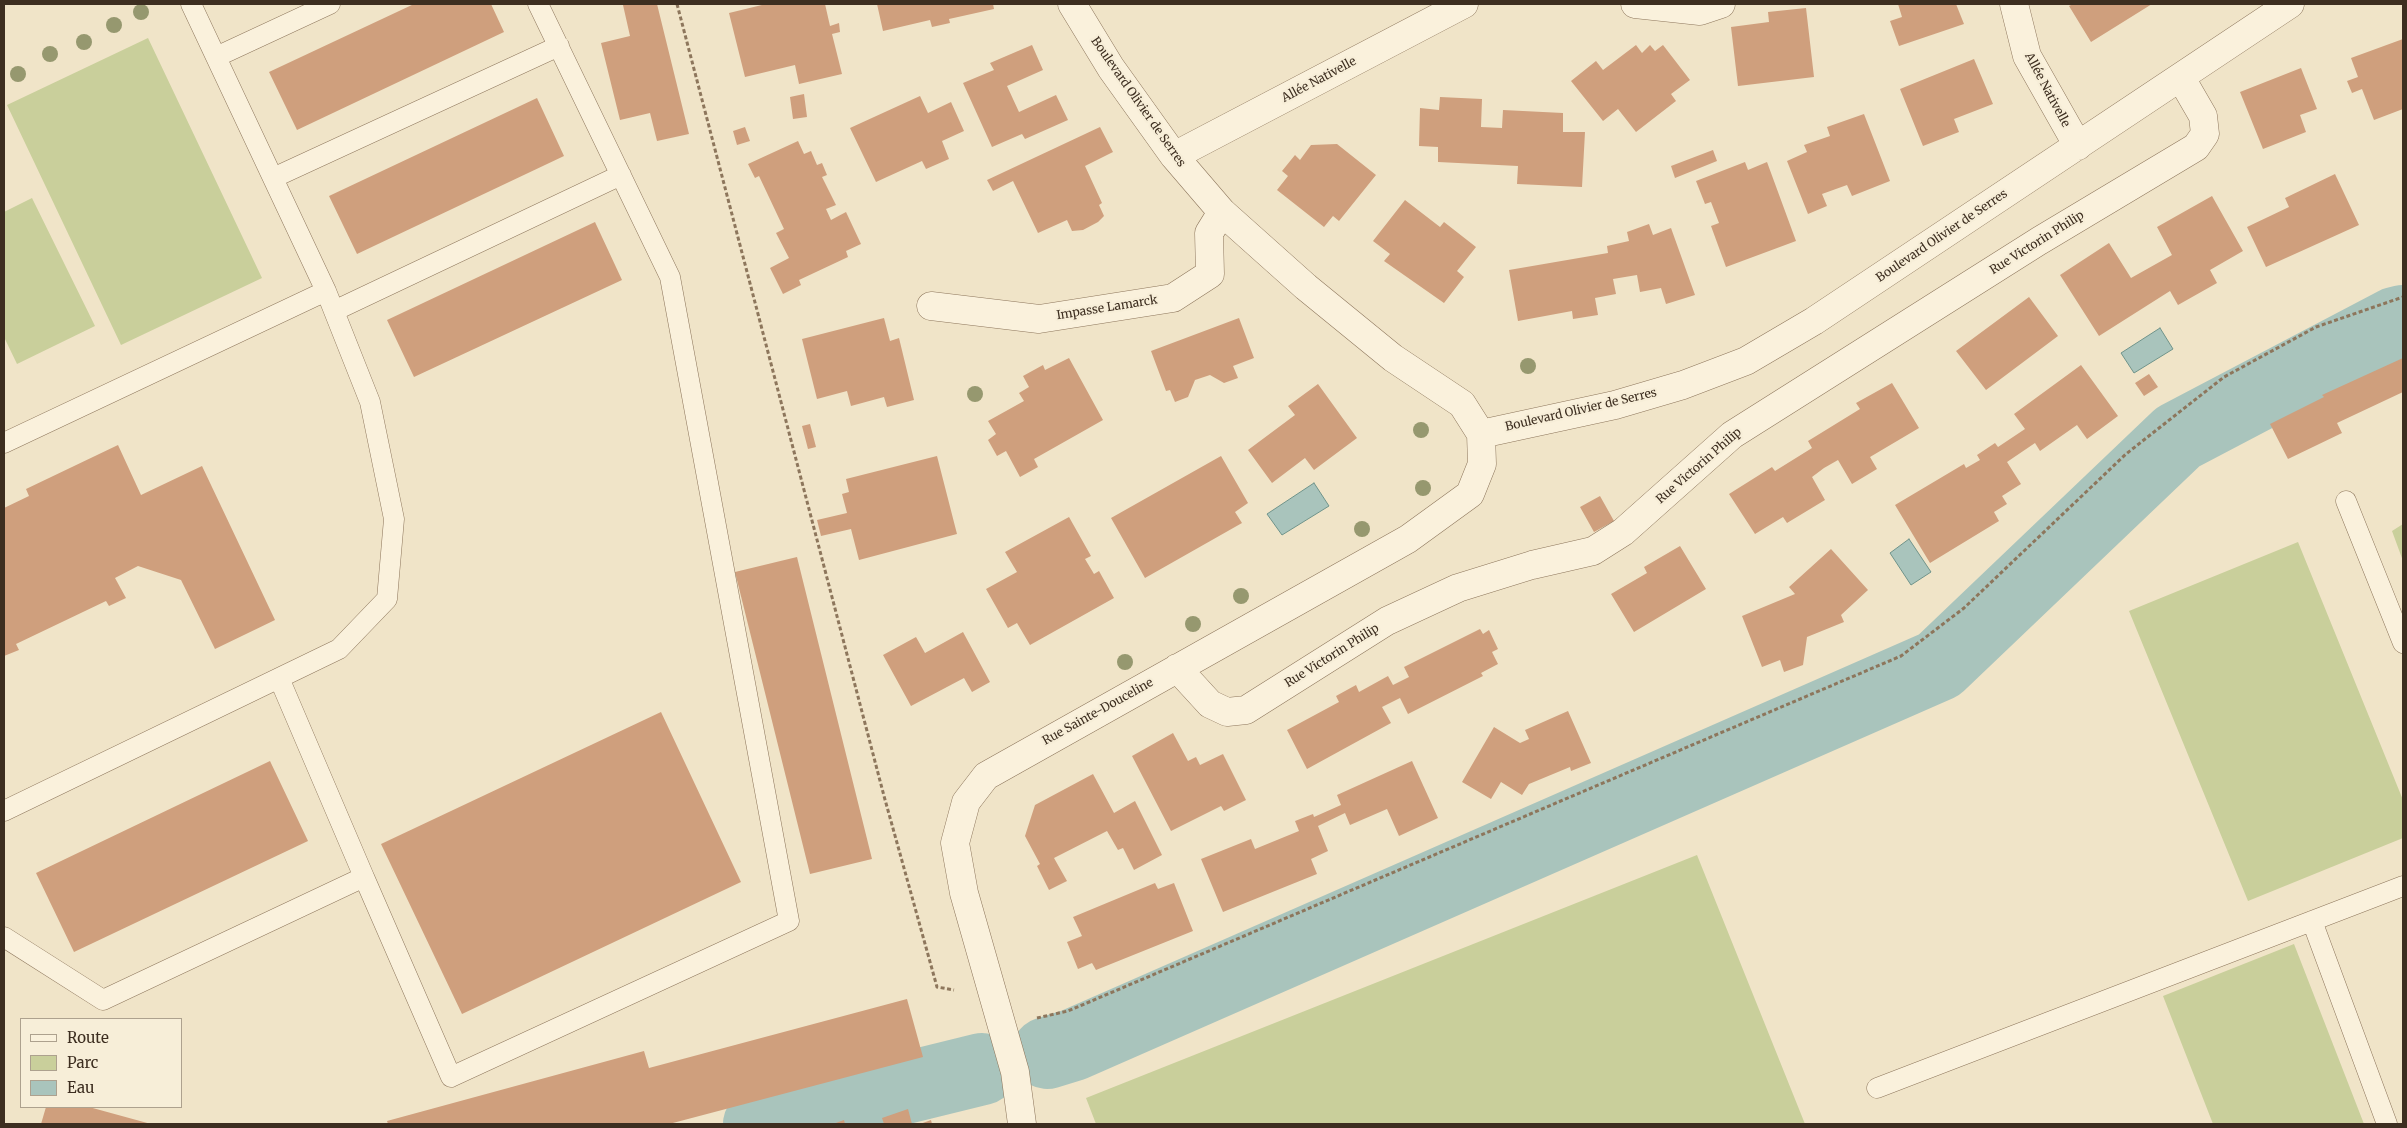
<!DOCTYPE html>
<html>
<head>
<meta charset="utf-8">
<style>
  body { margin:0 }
  #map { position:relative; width:2407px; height:1128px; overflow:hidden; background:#f0e4c8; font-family:Merriweather,serif }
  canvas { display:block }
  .frame { position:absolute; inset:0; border:5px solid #3d2e20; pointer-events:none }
  .legend { position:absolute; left:20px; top:1018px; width:162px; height:90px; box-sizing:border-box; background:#f7eed8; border:1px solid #ada18e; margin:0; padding:6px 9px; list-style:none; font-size:15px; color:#3d2e20 }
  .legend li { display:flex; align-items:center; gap:10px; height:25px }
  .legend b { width:25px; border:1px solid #ada18e }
</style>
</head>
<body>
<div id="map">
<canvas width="2407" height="1128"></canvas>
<div class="frame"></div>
<ul class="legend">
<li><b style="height:6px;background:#faf1dc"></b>Route</li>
<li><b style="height:14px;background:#c9cf9b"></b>Parc</li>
<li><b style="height:14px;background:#a9c4bc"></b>Eau</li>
</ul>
</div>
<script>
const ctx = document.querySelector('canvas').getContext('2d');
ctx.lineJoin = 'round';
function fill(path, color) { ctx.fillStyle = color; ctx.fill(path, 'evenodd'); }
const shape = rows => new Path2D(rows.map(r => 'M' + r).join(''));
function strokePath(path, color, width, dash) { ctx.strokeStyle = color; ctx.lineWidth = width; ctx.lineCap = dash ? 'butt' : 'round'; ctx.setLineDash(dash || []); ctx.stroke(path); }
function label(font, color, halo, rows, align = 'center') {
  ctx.font = font + ' Merriweather,serif'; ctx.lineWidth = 4.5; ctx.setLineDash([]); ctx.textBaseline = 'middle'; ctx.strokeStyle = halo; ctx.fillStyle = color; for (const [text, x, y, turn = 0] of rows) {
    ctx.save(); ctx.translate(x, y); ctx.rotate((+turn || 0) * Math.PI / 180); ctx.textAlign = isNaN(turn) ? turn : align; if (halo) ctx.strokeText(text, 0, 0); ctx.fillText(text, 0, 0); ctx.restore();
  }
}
fill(shape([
  [148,38,262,278,121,345,7,105],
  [32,198,95,326,17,364,4,337,4,212],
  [2403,524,2403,561,2392,531],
  [2298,542,2403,800,2403,838,2248,901,2129,611],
  [1697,855,1805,1124,1096,1124,1086,1098],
  [2294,944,2364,1124,2213,1124,2163,996]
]), '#c9cf9b');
const water = shape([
  [2160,328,2173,349,2134,373,2121,353,2160,328],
  [1314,483,1329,506,1282,535,1267,514,1314,483],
  [1909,539,1931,572,1911,585,1890,553,1909,539]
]);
fill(water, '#a9c4bc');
strokePath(water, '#6f938a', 1);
strokePath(shape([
  [1047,1053,1073,1045,1939,665,2178,437,2395,323,2403,321],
  [759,1124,982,1069]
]), '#a9c4bc', 72);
fill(shape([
  [414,4,491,4,504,32,297,130,269,72],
  [630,4,657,4,689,134,657,141,650,113,620,120,601,43,630,36,623,5],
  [766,4,825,4,830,26,839,23,840,32,832,34,842,74,799,84,795,65,745,77,729,13],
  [877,4,993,4,994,9,949,19,950,23,932,27,930,20,883,31],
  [1898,4,1956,4,1964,24,1899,46,1890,21,1902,17],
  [2073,4,2152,4,2091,42,2069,6],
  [1806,8,1814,77,1738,86,1731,27,1769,22,1768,12],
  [2403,39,2403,109,2374,120,2362,89,2352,93,2347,81,2358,77,2351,58],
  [1032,45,1043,70,1007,86,1019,112,1056,95,1068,120,1025,139,1022,134,992,147,963,83,994,70,990,63],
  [1636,45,1642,53,1650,45,1655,51,1663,45,1690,80,1671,94,1676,101,1636,132,1618,109,1603,121,1571,81,1596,61,1603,70],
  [1974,59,1993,104,1954,119,1959,132,1923,146,1900,89],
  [2301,68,2317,109,2300,115,2306,132,2263,149,2240,92],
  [804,94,807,117,793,119,790,97],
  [920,96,928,113,951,102,964,131,942,141,949,159,926,169,922,161,876,182,850,128],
  [1440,97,1482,99,1481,127,1502,128,1503,110,1563,113,1563,132,1585,132,1582,187,1517,184,1518,166,1438,162,1438,147,1419,146,1420,108,1439,110],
  [537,98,564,156,357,254,329,196],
  [1864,114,1890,181,1852,196,1847,185,1822,194,1827,206,1808,214,1787,161,1807,152,1804,145,1830,136,1827,127],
  [745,127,750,141,737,145,733,131],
  [1100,127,1113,152,1085,166,1102,203,1099,205,1104,216,1098,222,1083,230,1072,231,1067,220,1038,233,1013,181,993,191,987,180],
  [798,141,804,154,811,151,817,165,822,163,827,175,822,177,836,205,826,209,831,220,846,212,861,244,846,251,848,257,799,280,801,285,783,294,770,268,789,258,776,233,784,229,759,176,755,178,748,164],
  [1337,144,1376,175,1339,221,1333,216,1324,227,1277,190,1288,176,1282,171,1295,155,1300,160,1311,145],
  [1713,150,1717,161,1675,178,1671,166],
  [1745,162,1748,170,1767,162,1796,241,1726,267,1711,226,1719,223,1711,202,1705,204,1696,181],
  [2335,174,2359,225,2266,267,2247,227,2289,207,2285,198],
  [2212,196,2243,251,2210,270,2217,283,2178,305,2170,291,2099,336,2060,275,2109,243,2131,278,2172,255,2157,227],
  [1405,200,1440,227,1444,222,1476,247,1457,271,1464,277,1444,303,1384,261,1390,254,1373,241],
  [595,222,622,280,414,377,387,320],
  [1649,224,1653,235,1671,228,1695,295,1666,304,1661,288,1640,292,1637,275,1613,279,1616,294,1595,298,1598,315,1573,319,1572,311,1518,321,1509,270,1608,253,1607,246,1629,241,1627,232],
  [2029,297,2058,336,1986,390,1956,351],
  [884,318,890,341,899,338,914,400,887,407,884,397,851,406,847,391,817,399,802,339],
  [1239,318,1254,358,1233,366,1238,378,1224,383,1210,375,1195,380,1188,397,1175,402,1170,390,1166,391,1151,351],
  [1069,358,1103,420,1034,459,1038,467,1020,477,1006,451,997,456,988,440,996,434,988,421,1024,401,1019,393,1029,387,1023,376,1043,365,1045,370],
  [2403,358,2403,392,2337,423,2342,433,2288,459,2270,424,2324,397,2322,395],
  [2081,365,2118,416,2087,439,2077,425,2040,451,2035,443,2007,462,2021,484,2002,496,2007,504,1994,512,1999,521,1930,563,1895,505,1964,464,1966,468,1980,460,1977,455,1995,443,1998,447,2025,429,2014,414],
  [2149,374,2158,387,2144,396,2135,383],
  [1892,383,1919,428,1870,457,1877,469,1852,484,1838,460,1824,468,1812,477,1825,500,1787,523,1783,517,1755,534,1729,494,1772,467,1775,471,1812,448,1808,441,1860,409,1856,403],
  [1318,384,1357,438,1314,470,1305,458,1272,483,1248,450,1295,415,1288,406],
  [810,424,816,447,808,449,802,426],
  [118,445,141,495,202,466,275,620,215,649,181,580,138,566,115,578,126,598,109,606,106,601,16,644,19,650,4,656,4,508,29,496,26,489],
  [937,456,957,534,859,560,851,529,821,536,817,520,847,513,842,494,849,492,846,479],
  [1221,456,1248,503,1235,512,1242,523,1145,578,1111,518],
  [1600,496,1614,521,1594,532,1580,507],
  [1069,517,1091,556,1085,559,1094,574,1099,571,1114,598,1030,645,1017,623,1008,628,986,589,1017,572,1005,552],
  [1680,546,1706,589,1634,632,1611,594,1647,573,1644,567],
  [1831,549,1868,590,1841,615,1844,622,1807,637,1803,665,1784,672,1780,660,1762,667,1742,616,1795,594,1789,587],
  [797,557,872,859,810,874,735,572],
  [1480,629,1483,634,1489,630,1498,649,1492,652,1498,664,1481,673,1483,676,1408,714,1400,698,1382,707,1391,723,1307,769,1287,730,1339,702,1336,696,1356,685,1359,692,1388,676,1393,685,1409,677,1404,667],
  [963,632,990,682,972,692,964,678,911,706,883,655,916,637,925,653],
  [1568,711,1591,763,1571,771,1570,767,1529,784,1522,795,1501,782,1491,799,1462,782,1494,727,1520,743,1529,739,1525,730],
  [661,712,741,882,462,1014,381,844],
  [1173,733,1188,761,1196,757,1200,765,1223,754,1246,800,1224,811,1221,806,1171,831,1132,756],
  [270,761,308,841,74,952,36,873],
  [1412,761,1438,818,1399,836,1387,809,1350,825,1345,813,1318,826,1328,851,1311,859,1317,874,1223,912,1201,859,1251,839,1255,849,1299,831,1295,821,1313,814,1314,817,1341,805,1337,795],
  [1093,774,1114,813,1135,801,1162,855,1134,870,1123,848,1118,850,1107,831,1054,858,1067,881,1049,890,1037,866,1040,864,1025,836,1035,805],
  [1155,883,1158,889,1174,883,1193,931,1096,970,1092,963,1078,969,1067,942,1082,936,1073,917],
  [907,999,923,1057,669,1124,388,1124,387,1121,644,1051,649,1068],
  [46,1107,89,1107,151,1124,41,1124],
  [908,1109,912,1124,884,1124,882,1118],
  [844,1120,845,1124,833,1124],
  [931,1120,932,1124,920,1124]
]), '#cf9f7d');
const lane = shape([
  [216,57,330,4],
  [273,178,559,46],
  [334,311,621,175],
  [4,443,326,291],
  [2346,501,2403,643],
  [4,811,339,649,387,599,394,519,370,402,326,291,191,4],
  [364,877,451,1077,789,921,670,277,538,4],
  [2312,921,2387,1124],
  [4,937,103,1000,364,877,279,678],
  [1877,1088,2403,886]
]);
const street = shape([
  [1072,4,1111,68,1174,156,1222,212,1306,287,1393,358,1462,404,1481,434],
  [1635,4,1700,11,1721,4],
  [2014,4,2027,56,2078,146],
  [1174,156,1464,4],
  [931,306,1039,319,1173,298,1210,274,1209,233,1222,212],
  [1481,434,1615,405,1683,385,1746,361,1814,321,2290,4],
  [1177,668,1210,704,1227,712,1246,710,1387,621,1458,588,1532,565,1593,551,1623,532,1732,435,2039,241,2196,147,2205,134,2203,116,2181,78],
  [1022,1124,1015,1072,964,893,955,843,966,802,986,776,1408,539,1470,494,1482,464,1481,434]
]);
strokePath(lane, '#8d765c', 21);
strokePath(street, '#8d765c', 29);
strokePath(shape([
  [677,4,884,796,937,987,954,990],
  [1037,1018,1068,1011,1901,656,1964,608,2126,454,2224,377,2316,327,2403,297]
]), '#8d765c', 3, [4, 2.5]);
strokePath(lane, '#faf1dc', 20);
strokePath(street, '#faf1dc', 28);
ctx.fillStyle = '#96986f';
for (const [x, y] of [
  [141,12],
  [114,25],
  [84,42],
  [50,54],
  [18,74],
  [1528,366],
  [975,394],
  [1421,430],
  [1423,488],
  [1362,529],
  [1241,596],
  [1193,624],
  [1125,662]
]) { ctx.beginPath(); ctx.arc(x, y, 8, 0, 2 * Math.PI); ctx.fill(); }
label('12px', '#3d2e20', '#f7eed8', [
  ["Allée Nativelle",1319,80,-28],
  ["Allée Nativelle",2047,90,62],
  ["Boulevard Olivier de Serres",1138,102,55],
  ["Boulevard Olivier de Serres",1942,236,-34],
  ["Rue Victorin Philip",2037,243,-32],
  ["Impasse Lamarck",1107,308,-9],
  ["Boulevard Olivier de Serres",1581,410,-13],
  ["Rue Victorin Philip",1699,466,-41],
  ["Rue Victorin Philip",1332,656,-32],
  ["Rue Sainte-Douceline",1098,712,-29]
]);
</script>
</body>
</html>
